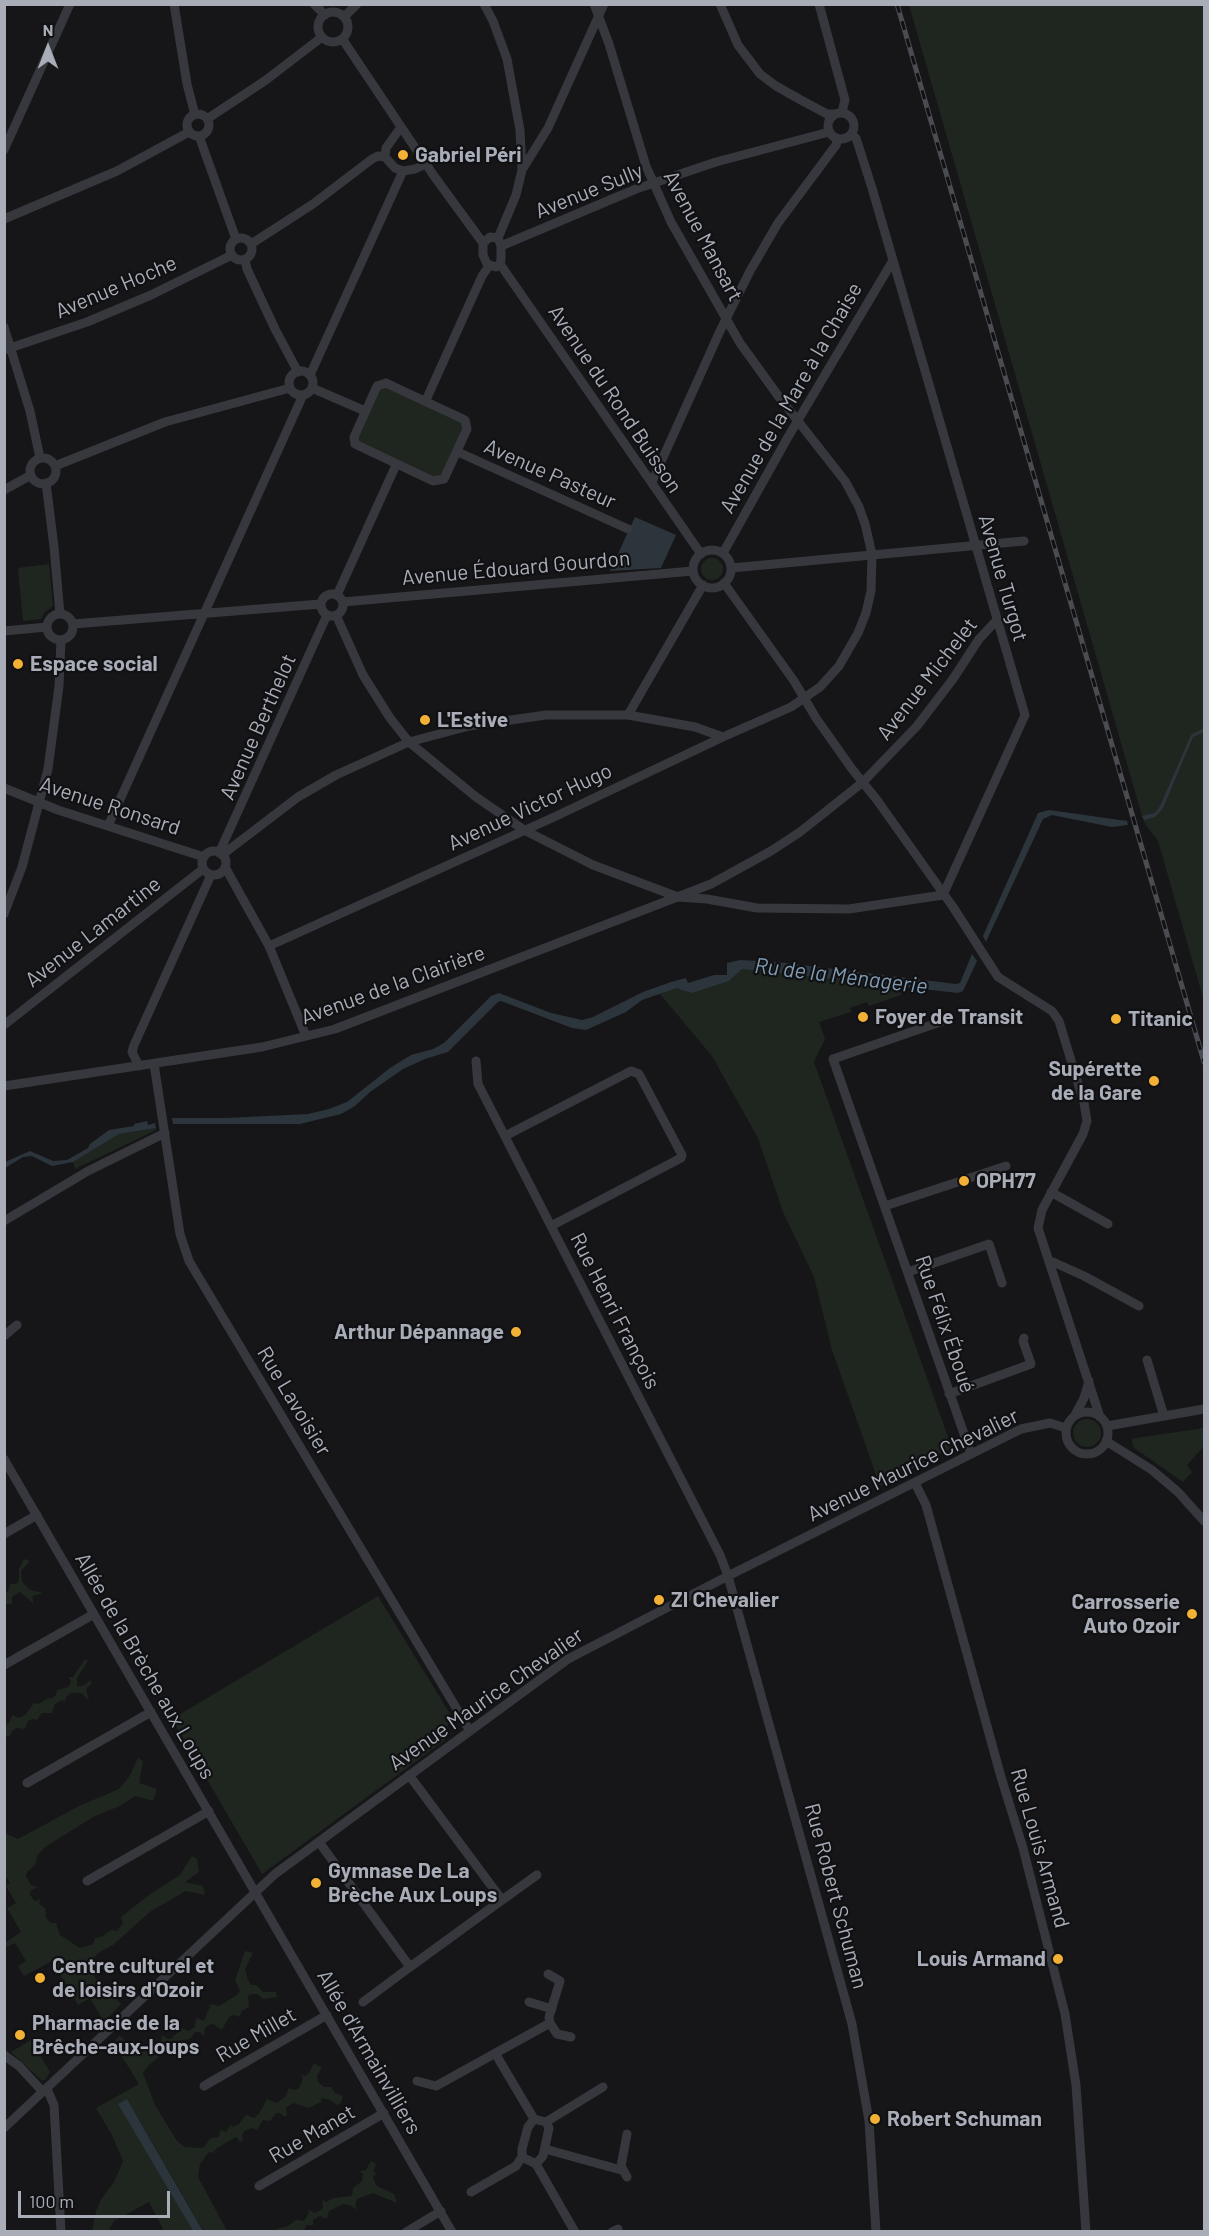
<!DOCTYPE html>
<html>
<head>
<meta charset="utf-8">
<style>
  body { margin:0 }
  #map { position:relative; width:1209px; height:2236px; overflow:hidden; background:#161618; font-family:Barlow,sans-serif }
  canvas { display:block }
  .frame { position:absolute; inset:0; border:6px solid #a8adb8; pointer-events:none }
  .north { position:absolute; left:18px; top:18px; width:60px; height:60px; -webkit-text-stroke:4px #111113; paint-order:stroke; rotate:0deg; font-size:16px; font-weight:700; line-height:24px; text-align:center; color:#a8adb8 }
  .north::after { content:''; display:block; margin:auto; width:21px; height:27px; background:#a8adb8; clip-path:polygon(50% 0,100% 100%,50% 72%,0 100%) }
  .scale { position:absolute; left:18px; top:2191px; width:152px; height:27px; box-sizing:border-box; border:3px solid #a8adb8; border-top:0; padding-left:8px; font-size:18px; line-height:21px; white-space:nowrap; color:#a8adb8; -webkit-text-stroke:4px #111113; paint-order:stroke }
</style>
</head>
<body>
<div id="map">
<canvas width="1209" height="2236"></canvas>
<div class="frame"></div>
<div class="north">N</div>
<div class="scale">100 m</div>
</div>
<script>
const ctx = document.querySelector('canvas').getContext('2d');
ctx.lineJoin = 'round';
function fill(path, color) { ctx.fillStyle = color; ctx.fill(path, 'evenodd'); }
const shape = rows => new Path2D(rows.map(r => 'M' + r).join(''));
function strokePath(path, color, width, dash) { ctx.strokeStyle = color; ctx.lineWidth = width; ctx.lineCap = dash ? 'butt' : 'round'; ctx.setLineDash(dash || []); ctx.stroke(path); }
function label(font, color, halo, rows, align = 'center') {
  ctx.font = font + ' Barlow,sans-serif'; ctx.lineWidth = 4.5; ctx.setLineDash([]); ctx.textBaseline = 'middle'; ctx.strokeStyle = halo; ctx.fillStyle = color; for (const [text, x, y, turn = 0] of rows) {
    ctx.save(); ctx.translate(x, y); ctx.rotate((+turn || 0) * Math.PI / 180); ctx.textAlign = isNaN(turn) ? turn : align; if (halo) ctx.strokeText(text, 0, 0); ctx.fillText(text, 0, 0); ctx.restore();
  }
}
fill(shape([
  [909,5,1204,5,1204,1001,1158,841,1145,824,1142,816],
  [381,384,467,426,439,482,356,446,365,411],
  '701 569a11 11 0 1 1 22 0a11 11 0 1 1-22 0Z',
  [49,564,53,606,44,613,41,619,23,621,18,568],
  [742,969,902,987,901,995,869,1006,867,1002,850,1008,851,1012,819,1022,825,1039,814,1062,952,1448,880,1486,832,1350,814,1277,783,1212,758,1138,712,1056,660,994,677,987,684,991,694,993,729,981],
  [156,1128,156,1130,75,1169,73,1162,119,1134],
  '1073 1433a14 14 0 1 1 28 0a14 14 0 1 1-28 0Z',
  [1204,1428,1204,1446,1187,1465,1192,1472,1183,1482,1134,1448,1132,1442,1132,1439,1136,1438],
  [24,1559,30,1561,21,1571,22,1582,30,1590,43,1593,32,1596,34,1604,20,1592,12,1597,12,1604,5,1604,5,1594,8,1591,10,1584,16,1584,19,1581,19,1569],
  [378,1596,450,1714,445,1740,262,1874,172,1719],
  [85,1659,88,1661,77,1678,77,1686,82,1686,90,1681,92,1683,86,1689,89,1700,81,1693,71,1693,66,1697,65,1702,62,1700,55,1704,52,1713,42,1713,37,1720,32,1719,28,1721,25,1729,17,1728,13,1730,9,1737,5,1736,5,1726,9,1723,12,1715,19,1718,26,1714,34,1703,39,1704,46,1699,52,1698,56,1695,57,1690,68,1687,71,1682,69,1677,73,1677],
  [138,1758,143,1761,139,1783,157,1789,153,1801,135,1796,120,1806,95,1816,45,1847,38,1855,35,1865,27,1872,26,1876,31,1885,38,1887,31,1890,30,1895,35,1901,40,1899,39,1904,45,1908,46,1918,51,1923,56,1923,60,1935,80,1948,93,1944,95,1938,101,1937,111,1930,117,1931,123,1923,121,1917,150,1894,180,1875,192,1856,197,1859,199,1872,185,1882,203,1886,205,1895,186,1891,151,1911,113,1945,98,1953,92,1960,95,1978,106,1986,121,2004,104,2022,90,1998,78,2005,52,1961,24,1976,18,1966,26,1961,15,1943,7,1947,5,1943,21,1932,7,1908,16,1903,6,1886,10,1883,7,1878,5,1879,5,1833,18,1839,79,1806,119,1789,129,1777],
  [245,1951,253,1953,245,1969,248,1980,251,1985,256,1985,263,1992,276,1992,277,1997,263,1999,257,1994,252,1994,248,1996,249,2007,242,2011,239,2017,234,2015,229,2017,222,2030,213,2024,208,2025,205,2028,204,2036,200,2032,195,2032,190,2039,177,2041,170,2046,166,2054,161,2055,149,2065,143,2073,155,2105,177,2141,185,2147,203,2148,211,2138,219,2137,220,2130,226,2132,230,2125,233,2127,239,2124,246,2115,254,2118,259,2114,267,2099,277,2103,285,2097,289,2088,294,2090,299,2088,303,2079,301,2075,306,2076,309,2073,314,2063,322,2068,317,2075,318,2082,324,2087,331,2087,335,2093,343,2096,341,2103,337,2105,330,2100,322,2098,321,2102,309,2108,293,2103,286,2108,287,2115,285,2117,280,2113,276,2113,270,2121,263,2120,257,2130,252,2128,244,2131,242,2136,243,2141,240,2142,236,2137,217,2148,213,2153,209,2152,200,2164,198,2177,227,2231,204,2232,127,2099,119,2104,193,2231,164,2231,149,2202,114,2221,108,2231,92,2232,96,2211,102,2198,114,2182,123,2161,112,2135,96,2108,139,2084,113,2042,120,2036,131,2046,152,2049,158,2046,163,2035,167,2039,171,2039,179,2031,179,2027,188,2031,191,2029,195,2027,196,2018,204,2021,211,2004,219,2006,237,1995,240,1991,235,1980],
  [31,2040,50,2072,45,2080,41,2080,11,2052],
  [371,2161,376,2164,373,2172,378,2173,373,2176,374,2181,377,2186,394,2194,397,2203,373,2193,357,2199,355,2205,357,2210,350,2205,343,2204,329,2211,327,2219,320,2216,313,2220,313,2225,306,2225,304,2231,277,2231,277,2229,288,2226,296,2220,304,2221,309,2213,308,2209,314,2213,321,2210,323,2207,322,2200,326,2202,334,2198,352,2196,353,2188,362,2181,363,2174,360,2171,366,2170]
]), '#1e261f');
fill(shape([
  [635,517,676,535,661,568,610,571],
  [1204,728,1204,732,1193,737,1163,808,1155,817,1144,820,1142,816,1155,813,1160,806,1191,735],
  [1049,810,1127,821,1128,825,1112,827,1052,815,1043,819,986,942,983,936,1038,813],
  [972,954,977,961,963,991,958,993,742,969,729,981,693,993,684,991,677,988,642,1000,626,1012,586,1030,572,1028,501,1001,498,1002,448,1052,425,1059,403,1069,370,1092,355,1106,341,1114,300,1124,173,1124,172,1118,226,1118,308,1114,329,1109,347,1102,390,1068,411,1055,433,1049,444,1043,491,996,499,993,551,1013,582,1020,593,1017,643,992,671,982,686,978,688,983,714,975,727,975,727,963,740,960,777,962,956,984,960,983],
  [147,1121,148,1125,155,1123,156,1128,119,1134,73,1162,52,1166,32,1156,23,1157,5,1168,5,1162,30,1151,53,1161,67,1160,88,1148,90,1144,109,1130,134,1126,134,1124],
  [127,2099,170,2174,203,2231,193,2231,118,2104]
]), '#2c353c');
strokePath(shape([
  [174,4,187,84,195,115],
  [314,4,325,15],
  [484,4,493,21,507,59,520,130,522,170],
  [720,4,738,45,760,74,776,86,799,99,827,114,835,114],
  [819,4,845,100,842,112],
  '318 27a15 15 0 1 1 30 0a15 15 0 1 1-30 0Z',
  [344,17,357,4],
  [343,40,434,176,483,243],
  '828 126a13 13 0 1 1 26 0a13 13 0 1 1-26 0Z',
  '187 125a11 11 0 1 1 22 0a11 11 0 1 1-22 0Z',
  [207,119,266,80,322,37],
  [401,127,386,148,385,157,395,168,403,171,415,169,426,164],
  [851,135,856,138,872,188,1025,715,943,895],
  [199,136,236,239],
  [4,150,70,4],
  [4,219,117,171,189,132],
  [490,237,498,238,501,246,501,260,500,264,496,267,487,264,483,255,483,243,490,237],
  [498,238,516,195,522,170,548,128,604,4],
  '230 249a11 11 0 1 1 22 0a11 11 0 1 1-22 0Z',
  [251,244,313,204,372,159,378,156,385,157],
  [501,246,636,189,716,162,829,132],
  [245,259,247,269,275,329,298,372],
  [500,264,701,554],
  [4,327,30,411,40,458],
  [4,350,87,322,151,295,232,255],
  '289 383a12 12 0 1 1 24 0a12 12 0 1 1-24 0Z',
  [310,375,403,171],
  [386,383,465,420,467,429,444,479,433,481,355,444,354,437,377,386,386,383],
  [312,388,365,411],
  [426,400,482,276,489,266],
  [458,452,628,529],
  '30 471a13 13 0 1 1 26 0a13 13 0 1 1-26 0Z',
  [55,466,165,422,290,388],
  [652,482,720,331,750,271,778,223,836,145,838,139],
  [46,483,54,547,60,614],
  [4,490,31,475],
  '693 569a19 19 0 1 1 38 0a19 19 0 1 1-38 0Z',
  [723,553,788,437,892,262],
  [731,568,1024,541],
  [724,583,794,681,816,718,852,769,877,800,953,907,998,977,1052,1011,1059,1021,1084,1103,1087,1121,1083,1134,1042,1210,1038,1228,1100,1417],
  '321 605a11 11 0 1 1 22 0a11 11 0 1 1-22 0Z',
  [337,595,396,465],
  [343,602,693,571],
  '47 627a13 13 0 1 1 26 0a13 13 0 1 1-26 0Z',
  [336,615,363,675,390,718,409,742,476,797,524,830,593,865,678,897,707,899,757,908,849,909,943,895],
  [73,624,321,604],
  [4,631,47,627],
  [628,715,703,585],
  [4,788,58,810,204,857],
  [108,826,303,395],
  '202 863a12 12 0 1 1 24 0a12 12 0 1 1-24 0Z',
  [219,853,327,615],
  [222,855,298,797,336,775,409,742,469,726,546,715,628,715,695,727,723,737],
  [225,867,269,946,306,1036],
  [4,914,22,867,48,769,59,686,61,640],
  [269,946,552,818,723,737,791,707,820,687,839,666,858,633,866,613,871,591,872,554,865,524,859,507,845,481,779,397,740,343,671,222,646,166,609,44,594,4],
  [943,1021,833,1059,971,1454],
  [4,1025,203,869],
  [476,1061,478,1084,720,1555,728,1576,852,2024,869,2121,876,2232],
  [154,1064,180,1234,189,1261,470,1731],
  [139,1066,132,1052,134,1045,211,875],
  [4,1086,262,1047,335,1029,711,884,771,851,800,832,863,782,917,726,953,679,979,639,996,621],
  [505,1136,631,1071,639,1074,682,1155,681,1158,551,1226],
  [1051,1192,1108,1224],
  [885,1206,1006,1166],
  [4,1221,88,1171,165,1133],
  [1049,1262,1053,1262,1084,1276,1139,1306],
  [908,1272,989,1244,1002,1283],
  [4,1336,17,1325],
  [1147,1360,1164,1416],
  [949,1394,1031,1364,1023,1341,1024,1338],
  '1066 1433a21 21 0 1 1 42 0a21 21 0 1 1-42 0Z',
  [1075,1415,1084,1398,1089,1381],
  [1107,1426,1204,1409],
  [1106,1441,1152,1470,1178,1492,1204,1521],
  [4,1459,452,2232],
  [915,1483,926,1505,1001,1777,1023,1848,1065,2014,1076,2085,1086,2232],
  [4,1534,37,1515],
  [4,1665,94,1614],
  [27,1783,151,1712],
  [319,1842,410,1967,502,1900,409,1775],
  [87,1881,209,1811],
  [502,1900,537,1875],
  [363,2002,410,1967],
  [529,2002,552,2009],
  [550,2023,557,2034,571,2037],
  [495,2053,534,2119],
  [4,2055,19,2066,43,2092],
  [417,2081,436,2086,550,2023,549,2017,560,1981,548,1974],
  [204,2086,327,2015],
  [47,2089,54,2105,61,2232],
  [534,2119,546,2122,549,2128,543,2156,536,2164,522,2157,522,2149,528,2127,534,2119],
  [546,2122,603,2087],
  [4,2128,275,1874,568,1659,728,1576,1021,1429,1050,1423,1066,1428],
  [545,2149,621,2170],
  [536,2164,575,2232],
  [627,2177,621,2166,627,2134],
  [259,2186,384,2113],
  [471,2192,516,2166,522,2157],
  [406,2232,441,2211],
  [612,2232,618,2229]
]), '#37383d', 9);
const rail = shape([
  [897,4,1204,1062]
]);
strokePath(rail, '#4a4c52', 5);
strokePath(rail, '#111113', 3, [9]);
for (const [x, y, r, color] of [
  [403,155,6,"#f2b134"],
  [18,664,6,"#f2b134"],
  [425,720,6,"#f2b134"],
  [863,1017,6,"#f2b134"],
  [1116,1019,6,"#f2b134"],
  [1154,1081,6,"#f2b134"],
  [964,1181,6,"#f2b134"],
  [516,1332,6,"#f2b134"],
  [659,1600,6,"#f2b134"],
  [1192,1614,6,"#f2b134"],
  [316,1883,6,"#f2b134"],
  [1058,1959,6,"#f2b134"],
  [40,1978,6,"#f2b134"],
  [20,2035,6,"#f2b134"],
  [875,2119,6,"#f2b134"]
]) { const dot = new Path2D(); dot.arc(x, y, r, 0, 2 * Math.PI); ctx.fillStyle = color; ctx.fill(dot); strokePath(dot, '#111113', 2); }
label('bold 21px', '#a8adb8', '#111113', [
  ["Gabriel Péri",415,155],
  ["Espace social",30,664],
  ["L'Estive",437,720],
  ["Foyer de Transit",875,1017],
  ["Titanic",1128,1019],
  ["Supérette",1142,1069,"right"],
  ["de la Gare",1142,1093,"right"],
  ["OPH77",976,1181],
  ["Arthur Dépannage",504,1332,"right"],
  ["ZI Chevalier",671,1600],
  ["Carrosserie",1180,1602,"right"],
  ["Auto Ozoir",1180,1626,"right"],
  ["Gymnase De La",328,1871],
  ["Brèche Aux Loups",328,1895],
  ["Louis Armand",1046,1959,"right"],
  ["Centre culturel et",52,1966],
  ["de loisirs d'Ozoir",52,1990],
  ["Pharmacie de la",32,2023],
  ["Brêche-aux-loups",32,2047],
  ["Robert Schuman",887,2119]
], 'left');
label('21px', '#a8adb8', '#111113', [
  ["Avenue Sully",589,191,-22],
  ["Avenue Mansart",703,236,62],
  ["Avenue Hoche",116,287,-23],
  ["Avenue de la Mare à la Chaise",791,398,-60],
  ["Avenue du Rond Buisson",615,399,56],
  ["Avenue Pasteur",550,474,24],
  ["Avenue Édouard Gourdon",516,568,-5],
  ["Avenue Turgot",1003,578,74],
  ["Avenue Michelet",927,679,-52],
  ["Avenue Berthelot",258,727,-66],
  ["Avenue Ronsard",110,806,18],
  ["Avenue Victor Hugo",530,807,-25],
  ["Avenue Lamartine",93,932,-38],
  ["Avenue de la Clairière",393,985,-20],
  ["Rue Henri François",615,1311,63],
  ["Rue Félix Éboué",945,1324,71],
  ["Rue Lavoisier",294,1401,59],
  ["Avenue Maurice Chevalier",913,1465,-26],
  ["Allée de la Brèche aux Loups",145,1666,60],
  ["Avenue Maurice Chevalier",486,1699,-35],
  ["Rue Louis Armand",1040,1848,74],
  ["Rue Robert Schuman",836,1896,75],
  ["Rue Millet",256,2035,-30],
  ["Allée d'Armainvilliers",369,2052,60],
  ["Rue Manet",312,2134,-30]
]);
label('italic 22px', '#7f9bb3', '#111113', [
  ["Ru de la Ménagerie",841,976,7]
]);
</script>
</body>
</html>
